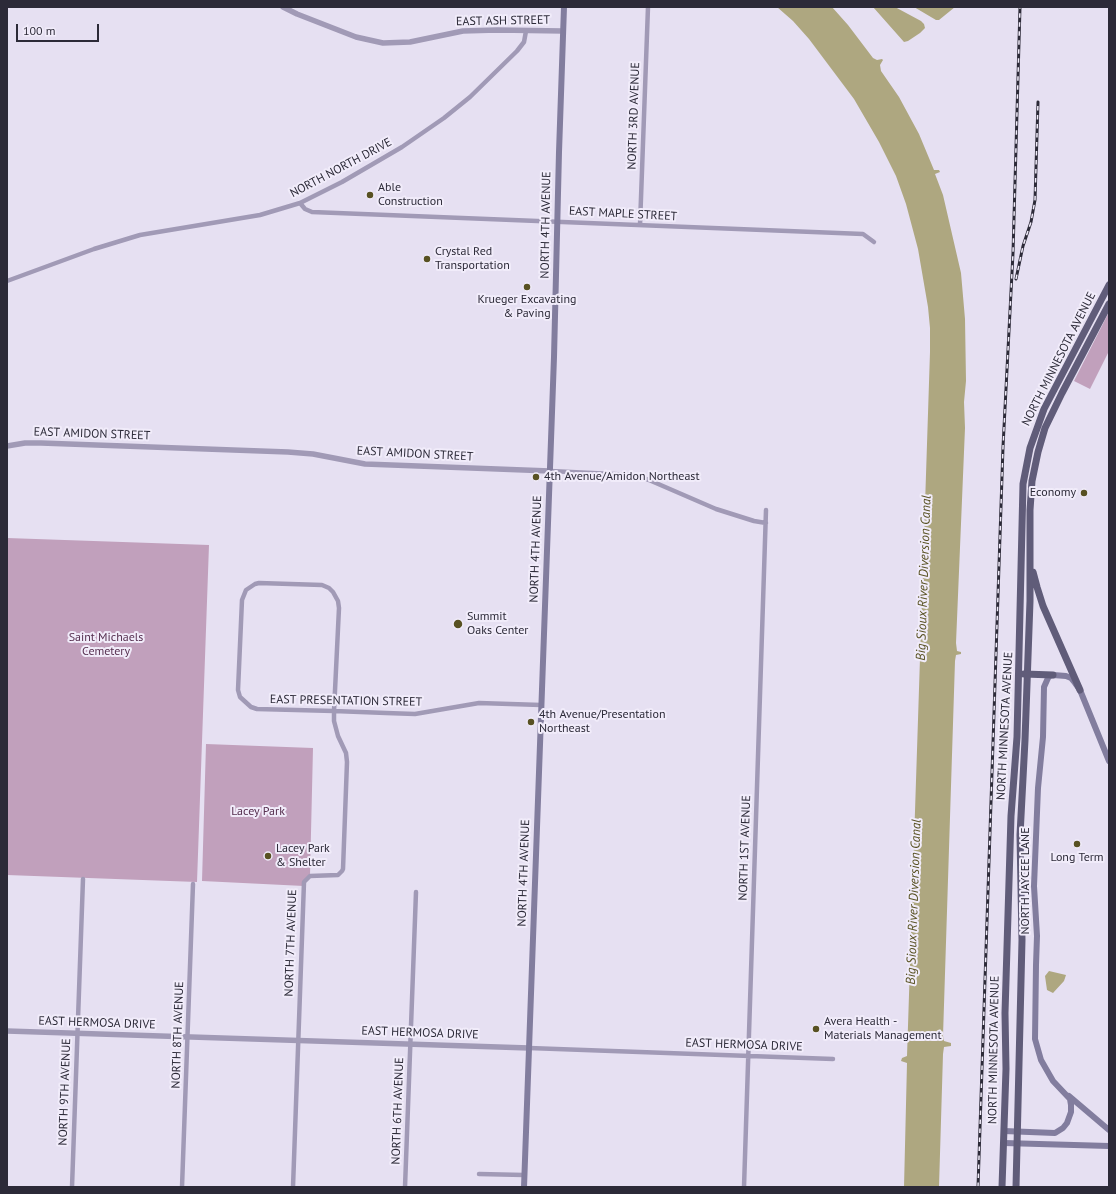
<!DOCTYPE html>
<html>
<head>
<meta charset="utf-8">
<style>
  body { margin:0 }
  #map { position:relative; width:1116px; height:1194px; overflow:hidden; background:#e6e0f2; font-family:"PT Sans",sans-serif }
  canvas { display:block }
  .frame { position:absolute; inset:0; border:8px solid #2c2a38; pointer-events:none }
  .scale { position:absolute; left:16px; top:24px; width:83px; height:18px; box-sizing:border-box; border:2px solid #2c2a38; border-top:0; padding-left:5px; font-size:12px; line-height:14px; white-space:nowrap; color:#2c2a38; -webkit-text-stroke:3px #f1ecfa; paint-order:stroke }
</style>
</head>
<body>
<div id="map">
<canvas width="1116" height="1194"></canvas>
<div class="frame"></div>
<div class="scale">100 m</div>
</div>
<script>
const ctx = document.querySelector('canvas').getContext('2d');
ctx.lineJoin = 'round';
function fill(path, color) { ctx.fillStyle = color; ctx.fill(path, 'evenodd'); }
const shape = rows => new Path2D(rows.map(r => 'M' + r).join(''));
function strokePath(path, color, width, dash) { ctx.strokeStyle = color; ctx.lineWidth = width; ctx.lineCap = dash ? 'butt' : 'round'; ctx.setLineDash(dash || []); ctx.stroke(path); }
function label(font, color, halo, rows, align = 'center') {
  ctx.font = font + ' "PT Sans",sans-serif'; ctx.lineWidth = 4; ctx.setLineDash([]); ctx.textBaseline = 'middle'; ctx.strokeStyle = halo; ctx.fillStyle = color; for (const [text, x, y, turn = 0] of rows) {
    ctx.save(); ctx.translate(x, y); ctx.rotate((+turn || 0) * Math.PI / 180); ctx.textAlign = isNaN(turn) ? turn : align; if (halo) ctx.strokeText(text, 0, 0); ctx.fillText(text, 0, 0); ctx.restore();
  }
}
fill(shape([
  [1109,312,1109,351,1090,389,1074,381],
  [7,538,209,545,197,882,7,875],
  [206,744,313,748,310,875,304,886,202,881]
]), '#c1a0bc');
fill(shape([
  [777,7,832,7,848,25,873,58,877,60,882,59,883,60,880,65,881,71,899,97,919,134,934,170,939,170,940,172,935,174,943,195,961,273,965,319,966,381,964,402,965,428,956,643,957,651,961,652,961,654,956,655,955,661,943,1036,944,1041,951,1043,951,1046,944,1047,943,1054,939,1187,904,1187,907,1063,901,1061,902,1058,907,1056,930,352,930,328,928,307,918,249,906,204,896,176,879,142,854,99,809,39,793,21],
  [873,7,895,7,921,21,924,24,925,28,920,33,908,41,904,42],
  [914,7,955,7,939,20,936,20],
  [1049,971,1066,975,1064,981,1053,993,1047,990,1045,976]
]), '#aea780');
strokePath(shape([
  [300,203,305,209,312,212,863,234,874,242],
  [640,225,648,7],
  [7,281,94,249,140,235,260,215,300,203,342,182,402,147,444,118,470,97,517,51,524,42,526,31],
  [550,471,634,475,649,480,716,509,754,521,766,523],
  [529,1048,833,1059],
  [479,1174,524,1175],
  [72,1187,83,879],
  [182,1187,193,884],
  [293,1187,304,882,310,876,338,875,342,871,343,869,347,762,346,753,338,736,334,721,334,711,339,608,338,601,333,592,329,588,322,585,259,583,255,584,246,590,242,600,238,690,240,697,251,707,257,709,334,711,386,713,415,714,479,703,541,705],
  [405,1187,416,892],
  [744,1187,766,510]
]), '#a19ab6', 4.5);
strokePath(shape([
  [283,7,297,14,356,37,383,43,410,42,463,31,497,30,563,31],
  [7,446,25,443,41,443,288,452,313,454,365,464,550,471],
  [7,1031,529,1048]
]), '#a19ab6', 5.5);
strokePath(shape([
  [1069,1096,1109,1130],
  [1004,1131,1055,1133,1063,1128,1067,1123,1071,1112,1071,1105,1070,1099,1053,1081,1041,1060,1035,1039,1036,965,1037,936,1034,886,1038,788,1043,737,1044,687,1048,678,1050,676,1053,675,1066,676,1071,678,1075,683,1080,690,1109,761],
  [1004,1143,1109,1146],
  [524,1187,554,357,559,152,564,7]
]), '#827d9e', 6);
strokePath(shape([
  [1033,572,1037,587,1043,606,1080,690],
  [1024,674,1053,675],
  [1002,1187,1006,1069,1005,1013,1011,816,1017,737,1023,484,1030,448,1044,409,1109,285],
  [1016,1187,1022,940,1020,835,1025,740,1030,601,1030,510,1032,481,1038,452,1045,428,1062,393,1109,304]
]), '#605c79', 7);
const rail = shape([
  [1016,279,1023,246,1031,222,1035,200,1038,102],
  [978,1187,1003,447,1013,253,1020,7]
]);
strokePath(rail, '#2c2a38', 3);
strokePath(rail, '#f1ecfa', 1.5, [4.5]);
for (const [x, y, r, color] of [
  [370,195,4,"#585122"],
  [427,259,4,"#585122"],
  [527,287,4,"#585122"],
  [536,477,4,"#585122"],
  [1084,493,4,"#585122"],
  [458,624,5,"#585122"],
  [531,722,4,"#585122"],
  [1077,844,4,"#585122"],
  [268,856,4,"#585122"],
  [816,1029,4,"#585122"]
]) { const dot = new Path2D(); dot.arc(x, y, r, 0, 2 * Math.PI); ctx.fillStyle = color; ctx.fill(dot); strokePath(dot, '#f1ecfa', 1.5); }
label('12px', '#2c2a38', '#f1ecfa', [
  ["EAST ASH STREET",503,21,-1],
  ["NORTH 3RD AVENUE",634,116,-88],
  ["NORTH NORTH DRIVE",341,168,-28],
  ["EAST MAPLE STREET",623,214,3],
  ["NORTH 4TH AVENUE",546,225,-89],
  ["NORTH MINNESOTA AVENUE",1059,359,-63],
  ["EAST AMIDON STREET",92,434,2],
  ["EAST AMIDON STREET",415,454,3],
  ["NORTH 4TH AVENUE",536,549,-88],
  ["EAST PRESENTATION STREET",346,701,1],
  ["NORTH MINNESOTA AVENUE",1005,726,-87],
  ["NORTH 1ST AVENUE",745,848,-88],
  ["NORTH 4TH AVENUE",524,873,-88],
  ["NORTH JAYCEE LANE",1026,881,-90],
  ["NORTH 7TH AVENUE",291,943,-88],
  ["EAST HERMOSA DRIVE",97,1023,2],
  ["EAST HERMOSA DRIVE",420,1033,2],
  ["NORTH 8TH AVENUE",178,1035,-88],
  ["EAST HERMOSA DRIVE",744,1045,2],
  ["NORTH MINNESOTA AVENUE",994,1050,-89],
  ["NORTH 9TH AVENUE",65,1092,-88],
  ["NORTH 6TH AVENUE",398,1111,-88]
]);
label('12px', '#2c2a38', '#f1ecfa', [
  ["Able",378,188],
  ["Construction",378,202],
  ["Crystal Red",435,252],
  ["Transportation",435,266],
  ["Krueger Excavating",527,300,"center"],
  ["& Paving",527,314,"center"],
  ["4th Avenue/Amidon Northeast",544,477],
  ["Economy",1076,493,"right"],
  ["Summit",467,617],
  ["Oaks Center",467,631],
  ["4th Avenue/Presentation",539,715],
  ["Northeast",539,729],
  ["Lacey Park",276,849],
  ["& Shelter",276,863],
  ["Long Term",1077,858,"center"],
  ["Avera Health -",824,1022],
  ["Materials Management",824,1036]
], 'left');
label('12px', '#562f4f', '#f1ecfa', [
  ["Saint Michaels",106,638],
  ["Cemetery",106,652],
  ["Lacey Park",258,812]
]);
label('italic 13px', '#585122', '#f1ecfa', [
  ["Big Sioux River Diversion Canal",924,578,-88],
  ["Big Sioux River Diversion Canal",914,902,-88]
]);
</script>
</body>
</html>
